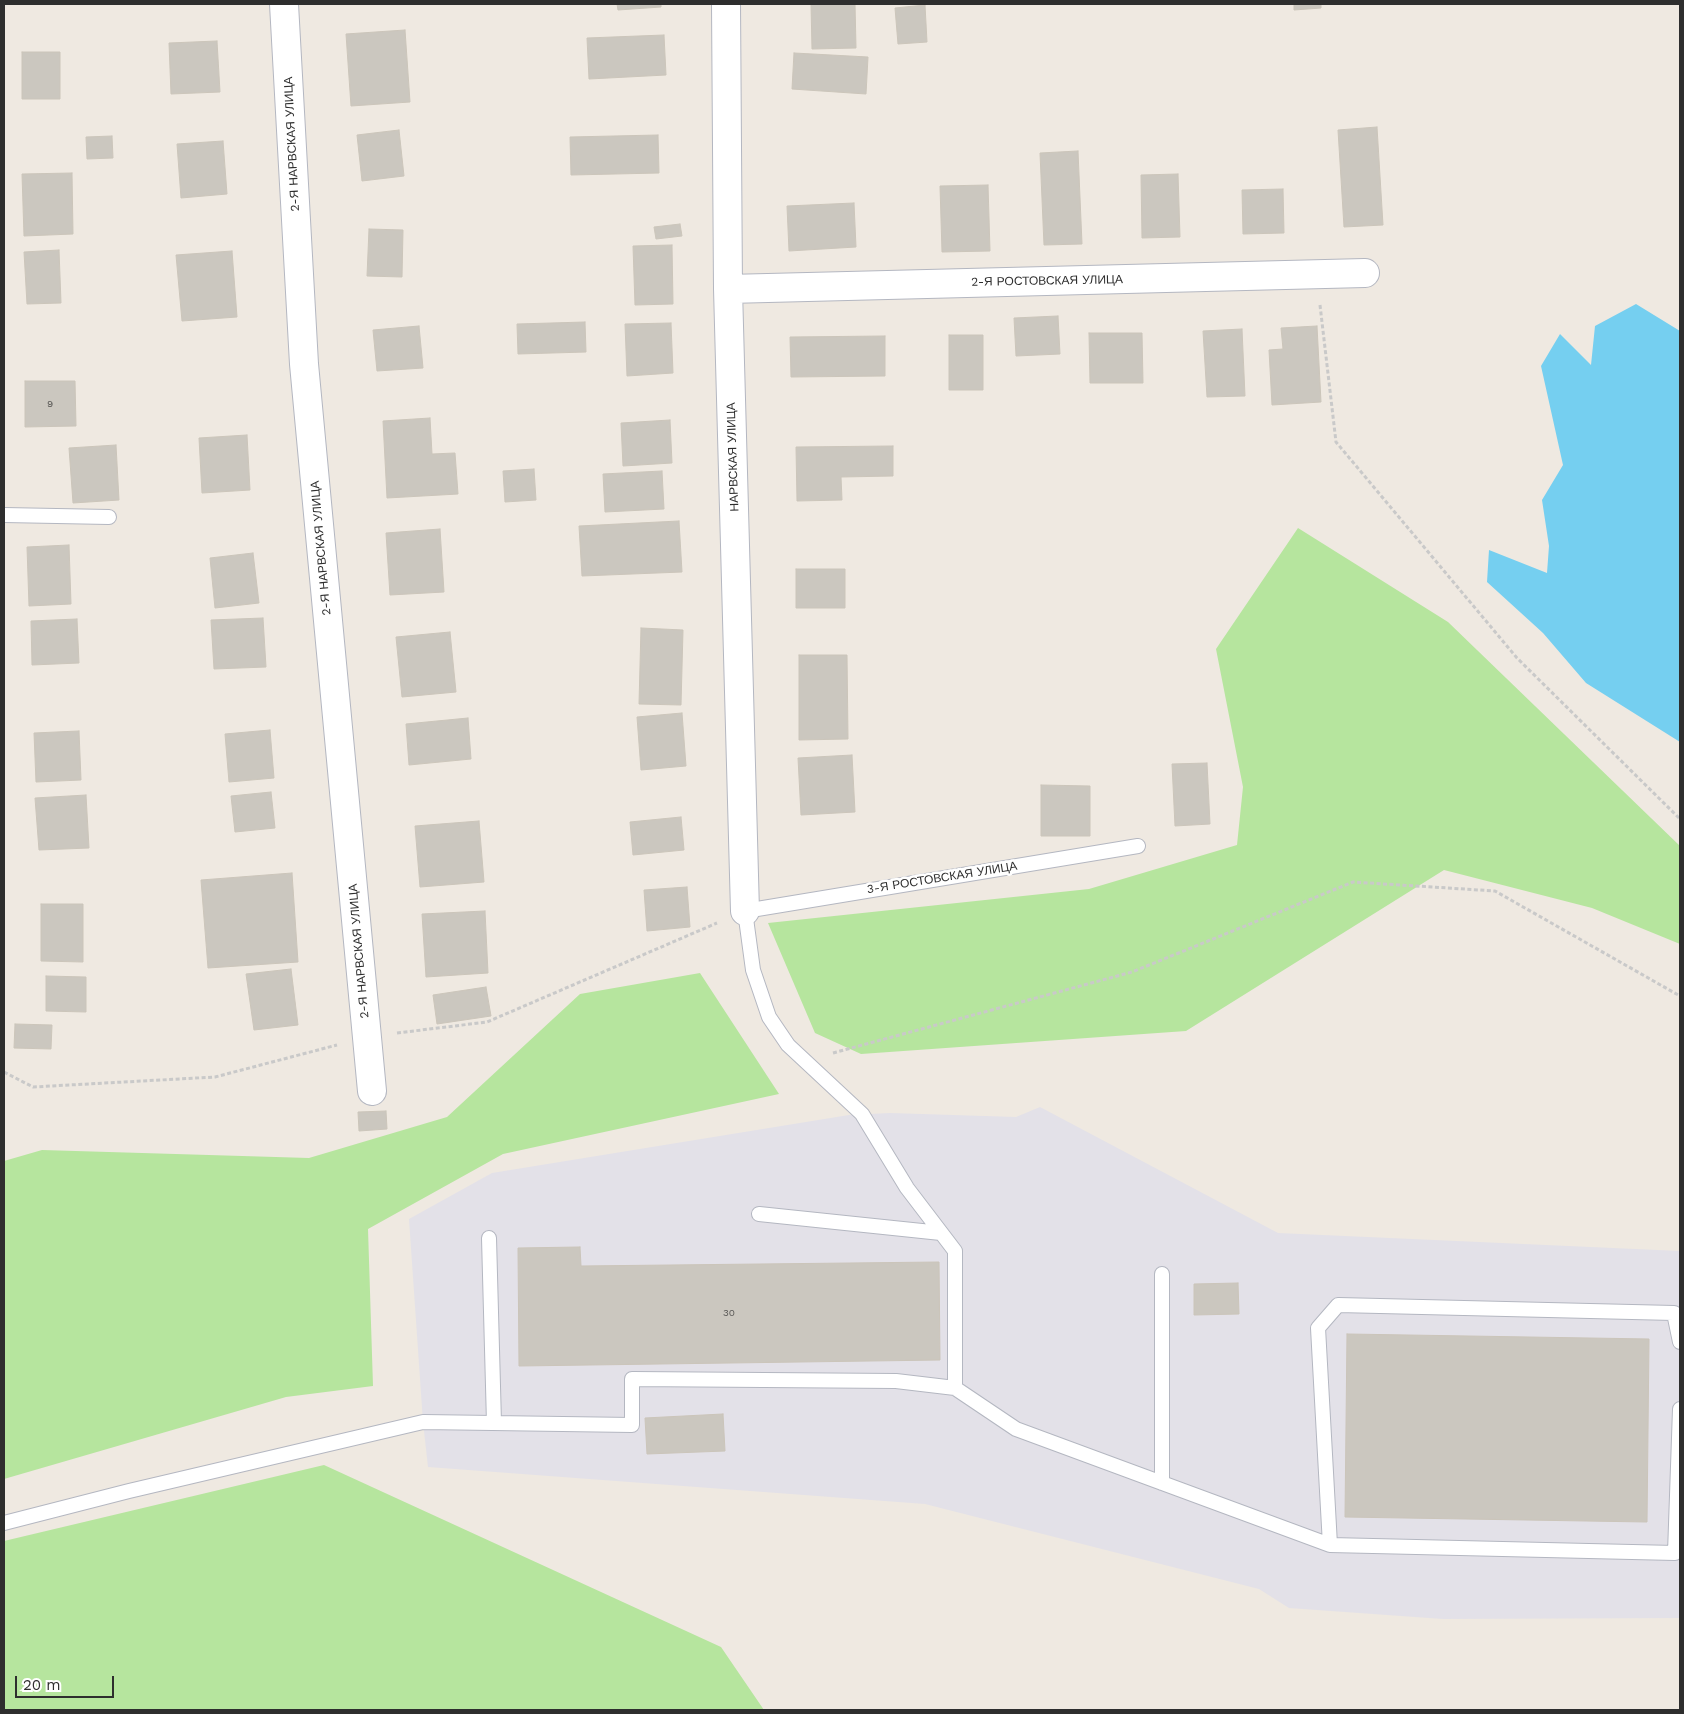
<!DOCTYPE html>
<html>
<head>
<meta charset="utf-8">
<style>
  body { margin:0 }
  #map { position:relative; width:1684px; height:1714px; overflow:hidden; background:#efe9e1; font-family:"Work Sans",sans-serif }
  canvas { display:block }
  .frame { position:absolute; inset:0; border:5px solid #2e2e2e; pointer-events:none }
  .scale { position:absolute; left:15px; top:1676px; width:99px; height:22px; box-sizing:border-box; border:2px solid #2e2e2e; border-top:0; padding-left:6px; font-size:15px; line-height:18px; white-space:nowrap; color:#2e2e2e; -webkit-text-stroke:4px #fff; paint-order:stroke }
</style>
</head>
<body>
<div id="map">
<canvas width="1684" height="1714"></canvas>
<div class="frame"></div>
<div class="scale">20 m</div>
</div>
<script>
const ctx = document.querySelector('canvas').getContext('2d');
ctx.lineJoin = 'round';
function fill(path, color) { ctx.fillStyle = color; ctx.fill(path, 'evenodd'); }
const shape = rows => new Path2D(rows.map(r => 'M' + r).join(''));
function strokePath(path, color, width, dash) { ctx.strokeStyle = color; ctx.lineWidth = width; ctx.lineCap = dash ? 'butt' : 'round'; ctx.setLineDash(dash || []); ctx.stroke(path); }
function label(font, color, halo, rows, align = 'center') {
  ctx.font = font + ' "Work Sans",sans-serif'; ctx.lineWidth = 5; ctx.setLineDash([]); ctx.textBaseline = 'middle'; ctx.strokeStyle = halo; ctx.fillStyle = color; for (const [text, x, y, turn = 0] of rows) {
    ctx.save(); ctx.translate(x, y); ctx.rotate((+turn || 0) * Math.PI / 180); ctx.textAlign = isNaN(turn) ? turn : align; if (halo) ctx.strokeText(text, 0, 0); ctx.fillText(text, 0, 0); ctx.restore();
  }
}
fill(shape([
  [1040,1107,1278,1233,1680,1251,1680,1618,1443,1619,1289,1608,1259,1589,925,1504,428,1467,423,1422,409,1219,492,1173,849,1115,890,1113,1016,1117]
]), '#e3e1e8');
fill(shape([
  [1298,528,1448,622,1680,846,1680,944,1592,908,1444,870,1186,1031,861,1054,815,1033,768,923,1089,889,1237,845,1243,787,1216,649],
  [700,973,779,1094,503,1154,368,1229,373,1386,286,1397,4,1479,4,1161,42,1150,309,1158,447,1117,580,994],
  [324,1465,721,1647,764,1710,4,1710,4,1541]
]), '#b6e59e');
fill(shape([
  [1636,304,1680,331,1680,742,1586,683,1543,633,1487,582,1489,550,1547,573,1549,546,1542,500,1563,465,1541,366,1560,334,1591,365,1595,326]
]), '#75cff0');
const building = shape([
  [617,4,661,4,661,7,618,10,617,4],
  [811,4,855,4,856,48,812,49,811,4],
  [1294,4,1321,4,1321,8,1294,10,1294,4],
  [925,5,927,42,898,44,895,8,925,5],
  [405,30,410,102,351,106,346,34,405,30],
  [664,35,666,75,589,79,587,38,664,35],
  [217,41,220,92,171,94,169,43,217,41],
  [22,52,60,52,60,99,22,99,22,52],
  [794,53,868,57,866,94,792,89,794,53],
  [1377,127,1383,225,1344,227,1338,130,1377,127],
  [399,130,404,176,362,181,357,135,399,130],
  [658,135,659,173,571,175,570,137,658,135],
  [112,136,113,158,87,159,86,137,112,136],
  [223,141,227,194,181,198,177,144,223,141],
  [1078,151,1082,244,1044,245,1040,153,1078,151],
  [72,173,73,234,24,236,22,174,72,173],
  [1178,174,1180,237,1142,238,1141,175,1178,174],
  [988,185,990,251,942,252,940,186,988,185],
  [1283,189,1284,233,1243,234,1242,190,1283,189],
  [854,203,856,247,789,251,787,206,854,203],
  [680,224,682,236,656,239,654,227,680,224],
  [369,229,403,230,402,277,367,276,369,229],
  [672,245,673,304,635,305,633,246,672,245],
  [59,250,61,303,27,304,24,252,59,250],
  [232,251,237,317,182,321,176,255,232,251],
  [1058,316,1060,354,1016,356,1014,318,1058,316],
  [585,322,586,352,518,354,517,324,585,322],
  [671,323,673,373,627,376,625,324,671,323],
  [419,326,423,368,377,371,373,330,419,326],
  [1317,326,1321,402,1272,405,1269,350,1283,349,1281,328,1317,326],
  [1242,329,1245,396,1207,397,1203,331,1242,329],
  [1089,333,1142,333,1143,383,1090,383,1089,333],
  [949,335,983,335,983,390,949,390,949,335],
  [885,336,885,376,791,377,790,337,885,336],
  [25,381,75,381,76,426,25,427,25,381],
  [430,418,432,454,455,453,458,494,387,498,383,421,430,418],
  [670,420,672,463,623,466,621,423,670,420],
  [247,435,250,490,202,493,199,438,247,435],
  [116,445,119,500,73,503,69,448,116,445],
  [893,446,893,476,841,477,842,500,797,501,796,447,893,446],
  [534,469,536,500,505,502,503,471,534,469],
  [662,471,664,509,605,512,603,474,662,471],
  [679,521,682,572,582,576,579,526,679,521],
  [440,529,444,592,390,595,386,533,440,529],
  [69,545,71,604,29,606,27,547,69,545],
  [253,553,259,603,215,608,210,558,253,553],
  [796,569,845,569,845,608,796,608,796,569],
  [263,618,266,667,214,669,211,620,263,618],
  [77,619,79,663,32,665,31,621,77,619],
  [641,628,683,630,681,705,639,704,641,628],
  [450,632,456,692,402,697,396,637,450,632],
  [799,655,847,655,848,739,799,740,799,655],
  [682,713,686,766,641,770,637,717,682,713],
  [468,718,471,759,409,765,406,724,468,718],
  [270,730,274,778,229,782,225,734,270,730],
  [79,731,81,780,36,782,34,733,79,731],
  [852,755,855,812,801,815,798,758,852,755],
  [1207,763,1210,824,1175,826,1172,764,1207,763],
  [1041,785,1090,786,1090,836,1041,836,1041,785],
  [271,792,275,828,235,832,231,796,271,792],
  [86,795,89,848,39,850,35,798,86,795],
  [681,817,684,850,633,855,630,822,681,817],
  [479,821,484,882,420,887,415,826,479,821],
  [292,873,298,962,208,968,201,880,292,873],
  [687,887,690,927,647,931,644,890,687,887],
  [41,904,83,904,83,962,41,961,41,904],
  [485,911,488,973,426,977,422,914,485,911],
  [291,969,298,1025,254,1030,246,974,291,969],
  [46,976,86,977,86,1012,46,1011,46,976],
  [486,987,491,1016,437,1024,433,995,486,987],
  [15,1024,52,1025,51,1049,14,1048,15,1024],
  [386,1111,387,1129,359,1131,358,1112,386,1111],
  [580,1247,581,1266,939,1262,940,1360,519,1366,518,1248,580,1247],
  [1238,1283,1239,1314,1194,1315,1194,1284,1238,1283],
  [1347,1334,1649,1339,1647,1522,1345,1517,1347,1334],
  [723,1414,725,1451,647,1454,645,1418,723,1414]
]);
fill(building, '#cbc7bf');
strokePath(building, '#cbc5ba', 1);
const service = shape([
  [4,515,109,517],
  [759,1214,941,1233],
  [489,1238,494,1423],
  [1162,1274,1162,1483],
  [955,1388,1016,1429,1330,1545,1675,1553,1680,1409],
  [4,1523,129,1491,423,1422,632,1425,632,1379,896,1381,955,1388,955,1251,907,1188,862,1114,788,1045,769,1017,753,970,745,911,1138,846],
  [1330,1545,1318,1328,1338,1305,1674,1313,1680,1342]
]);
const minor = shape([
  [284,4,304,364,372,1091],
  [726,4,728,289,745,911],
  [728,289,1365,273]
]);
strokePath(service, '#b4b7c1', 16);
strokePath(minor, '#b4b7c1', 30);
strokePath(shape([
  [1320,305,1336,442,1517,658,1680,819],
  [397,1033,487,1022,717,923],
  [833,1053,1132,972,1353,882,1495,891,1680,996],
  [4,1072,33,1087,215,1077,337,1045]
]), '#c9c9c9', 3, [4, 2.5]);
strokePath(service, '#fff', 14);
strokePath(minor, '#fff', 28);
label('10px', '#555452', null, [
  ["9",50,404],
  ["30",729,1313]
]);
label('12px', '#2e2e2e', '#fff', [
  ["2-Я НАРВСКАЯ УЛИЦА",292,144,-93],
  ["2-Я РОСТОВСКАЯ УЛИЦА",1047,281,-1],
  ["НАРВСКАЯ УЛИЦА",733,457,-92],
  ["2-Я НАРВСКАЯ УЛИЦА",321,548,-95],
  ["3-Я РОСТОВСКАЯ УЛИЦА",942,878,-9],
  ["2-Я НАРВСКАЯ УЛИЦА",359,951,-95]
]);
</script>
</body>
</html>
